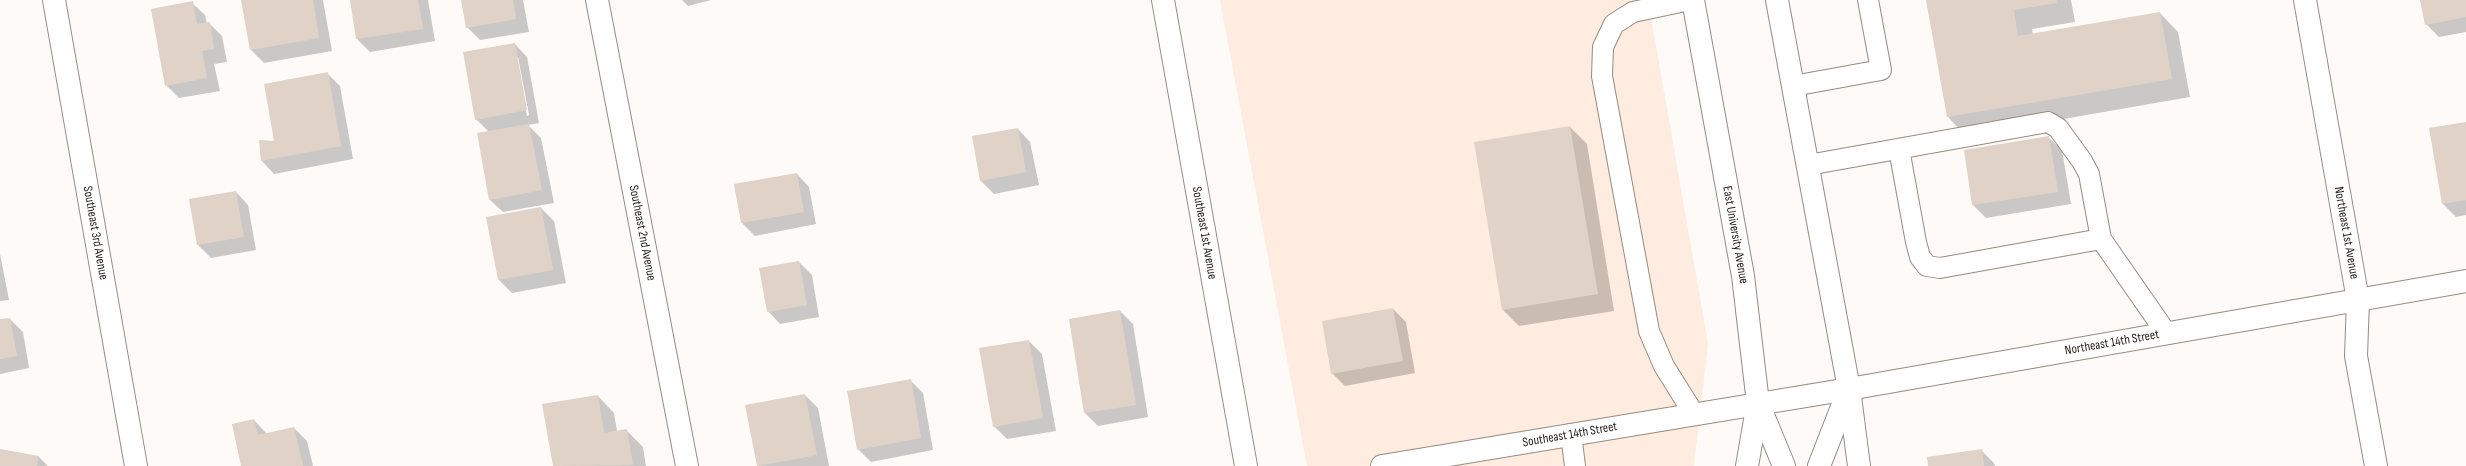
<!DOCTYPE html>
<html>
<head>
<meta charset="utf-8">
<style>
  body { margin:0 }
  canvas { display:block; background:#fdfaf7 }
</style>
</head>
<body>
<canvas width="2466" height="466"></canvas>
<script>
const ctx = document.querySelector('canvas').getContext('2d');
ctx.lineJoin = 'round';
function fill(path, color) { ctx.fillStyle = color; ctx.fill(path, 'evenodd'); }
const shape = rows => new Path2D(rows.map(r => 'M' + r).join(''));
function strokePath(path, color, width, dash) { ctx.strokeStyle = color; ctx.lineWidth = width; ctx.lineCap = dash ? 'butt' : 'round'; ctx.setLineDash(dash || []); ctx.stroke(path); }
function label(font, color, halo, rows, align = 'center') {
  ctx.font = font + ' "Sofia Sans Condensed",sans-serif'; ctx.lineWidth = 3; ctx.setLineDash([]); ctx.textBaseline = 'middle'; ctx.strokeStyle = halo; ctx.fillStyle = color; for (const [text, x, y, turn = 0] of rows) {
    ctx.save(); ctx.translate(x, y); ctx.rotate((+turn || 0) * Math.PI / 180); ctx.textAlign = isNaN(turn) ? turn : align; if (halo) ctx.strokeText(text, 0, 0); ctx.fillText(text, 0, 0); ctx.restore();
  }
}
fill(shape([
  [1220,0,1648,0,1708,344,1694,466,1307,466]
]), '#fdecdf');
fill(shape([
  [242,0,323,0,332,51,264,63,251,50],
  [351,0,428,0,435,41,370,52,357,39],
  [462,0,523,0,529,32,480,40,467,27],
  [682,0,711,0,688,6],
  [1927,0,2071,0,2075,22,2032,29,2033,35,2160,13,2178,32,2190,97,1966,136,1948,117],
  [2421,0,2466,0,2466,32,2439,37,2426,24],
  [192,3,205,15,207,23,209,23,222,36,227,62,214,64,220,91,179,98,166,85],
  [515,44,527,57,539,123,528,125,541,138,554,203,503,212,490,200,489,132,476,119],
  [516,57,518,57,529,115,527,116],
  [327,73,340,86,353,159,274,174,262,161],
  [2466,123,2466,215,2456,217,2443,204],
  [1570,127,1587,144,1614,311,1519,326,1503,310],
  [1018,129,1030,142,1039,185,994,194,981,181],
  [2049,138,2062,150,2071,204,1986,218,1973,205],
  [797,174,809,187,816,224,755,236,742,223,735,185],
  [236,192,248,205,256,250,211,258,198,245],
  [541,208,554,221,566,283,512,293,499,280,487,218],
  [0,254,9,300,0,301],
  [799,262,812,275,819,317,780,324,768,311],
  [1393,309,1406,322,1415,373,1345,386,1332,373],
  [1120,311,1133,324,1148,417,1098,426,1085,413],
  [10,319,23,332,29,368,0,374,0,320],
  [1029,341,1042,354,1056,431,1007,439,994,426],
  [910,380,923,393,933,450,871,462,858,449],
  [805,395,818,408,829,466,758,466],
  [598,396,614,413,617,431,626,430,643,447,646,466,554,466,543,405],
  [254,420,267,434,294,428,307,441,313,466,242,466],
  [0,450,39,457,48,466,0,466],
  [1981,450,1994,463,1995,466,1929,466]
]), '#0003');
fill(shape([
  [241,0,313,0,319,38,250,50],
  [350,0,418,0,423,29,356,39],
  [461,0,513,0,516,19,466,28],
  [1926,0,2056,0,2057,3,2014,10,2018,36,2160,12,2172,79,1947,117],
  [2420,0,2466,0,2466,17,2425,25],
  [193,1,197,24,210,22,214,49,202,51,207,78,165,86,151,9],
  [515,43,527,110,475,120,463,52],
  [328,72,341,146,261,161,259,140,274,141,264,84],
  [2466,122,2466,200,2442,204,2429,128],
  [529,124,542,190,489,200,477,133],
  [1570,126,1598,294,1502,310,1474,142],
  [1018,128,1026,172,980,181,972,136],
  [2049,136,2058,192,1972,205,1964,150],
  [797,173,804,212,741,223,734,184],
  [236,191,244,237,197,245,189,199],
  [541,207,553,270,498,280,486,217],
  [799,261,807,305,767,312,759,268],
  [1393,308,1403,361,1331,374,1322,321],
  [1120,310,1136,405,1084,413,1069,319],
  [10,318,17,356,0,359,0,319],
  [1029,340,1043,418,993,427,979,348],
  [911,379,921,438,857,450,847,391],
  [805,394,817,455,757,466,745,405],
  [598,395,604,433,627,429,633,465,553,466,542,404],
  [254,419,258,435,294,427,303,466,241,466,232,424],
  [0,449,39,456,37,466,0,466],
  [1982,449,1984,466,1928,466,1927,457]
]), '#e0d2c7');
const service = shape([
  [1690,0,1633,12,1614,24,1603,47,1602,76,1649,331,1664,366,1694,414],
  [1793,86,1881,70,1868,0],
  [1899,149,1916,242,1920,257,1927,266,1940,268,2101,239],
  [1808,165,2048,122,2058,128,2082,161,2089,174,2101,239,2167,334],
  [1571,434,1575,466]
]);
const minor = shape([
  [597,0,687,466],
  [1163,0,1246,466],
  [2305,0,2358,300,2356,356,2376,466],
  [1382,466,1849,389,2466,281]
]);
const tertiary = shape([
  [54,0,136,466]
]);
const primary = shape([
  [1849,389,1859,466],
  [1758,403,1784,466]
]);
const trunk = shape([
  [1693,0,1743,276,1758,403,1747,466],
  [1777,0,1849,389,1819,466]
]);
strokePath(service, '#988b81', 22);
strokePath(minor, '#988b81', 24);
strokePath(tertiary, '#988b81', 24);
strokePath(primary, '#988b81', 24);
strokePath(trunk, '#988b81', 24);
strokePath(service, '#fff', 20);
strokePath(minor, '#fff', 22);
strokePath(tertiary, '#fff', 22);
strokePath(primary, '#fff', 22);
strokePath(trunk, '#fff', 22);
label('13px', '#29231f', '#fff', [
  ["Southeast 3rd Avenue",95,233,80],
  ["Southeast 2nd Avenue",642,233,79],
  ["Southeast 1st Avenue",1204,233,80],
  ["Northeast 1st Avenue",2346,233,80],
  ["East University Avenue",1735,235,80],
  ["Northeast 14th Street",2112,343,-10],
  ["Southeast 14th Street",1570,435,-10]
]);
</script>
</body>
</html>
